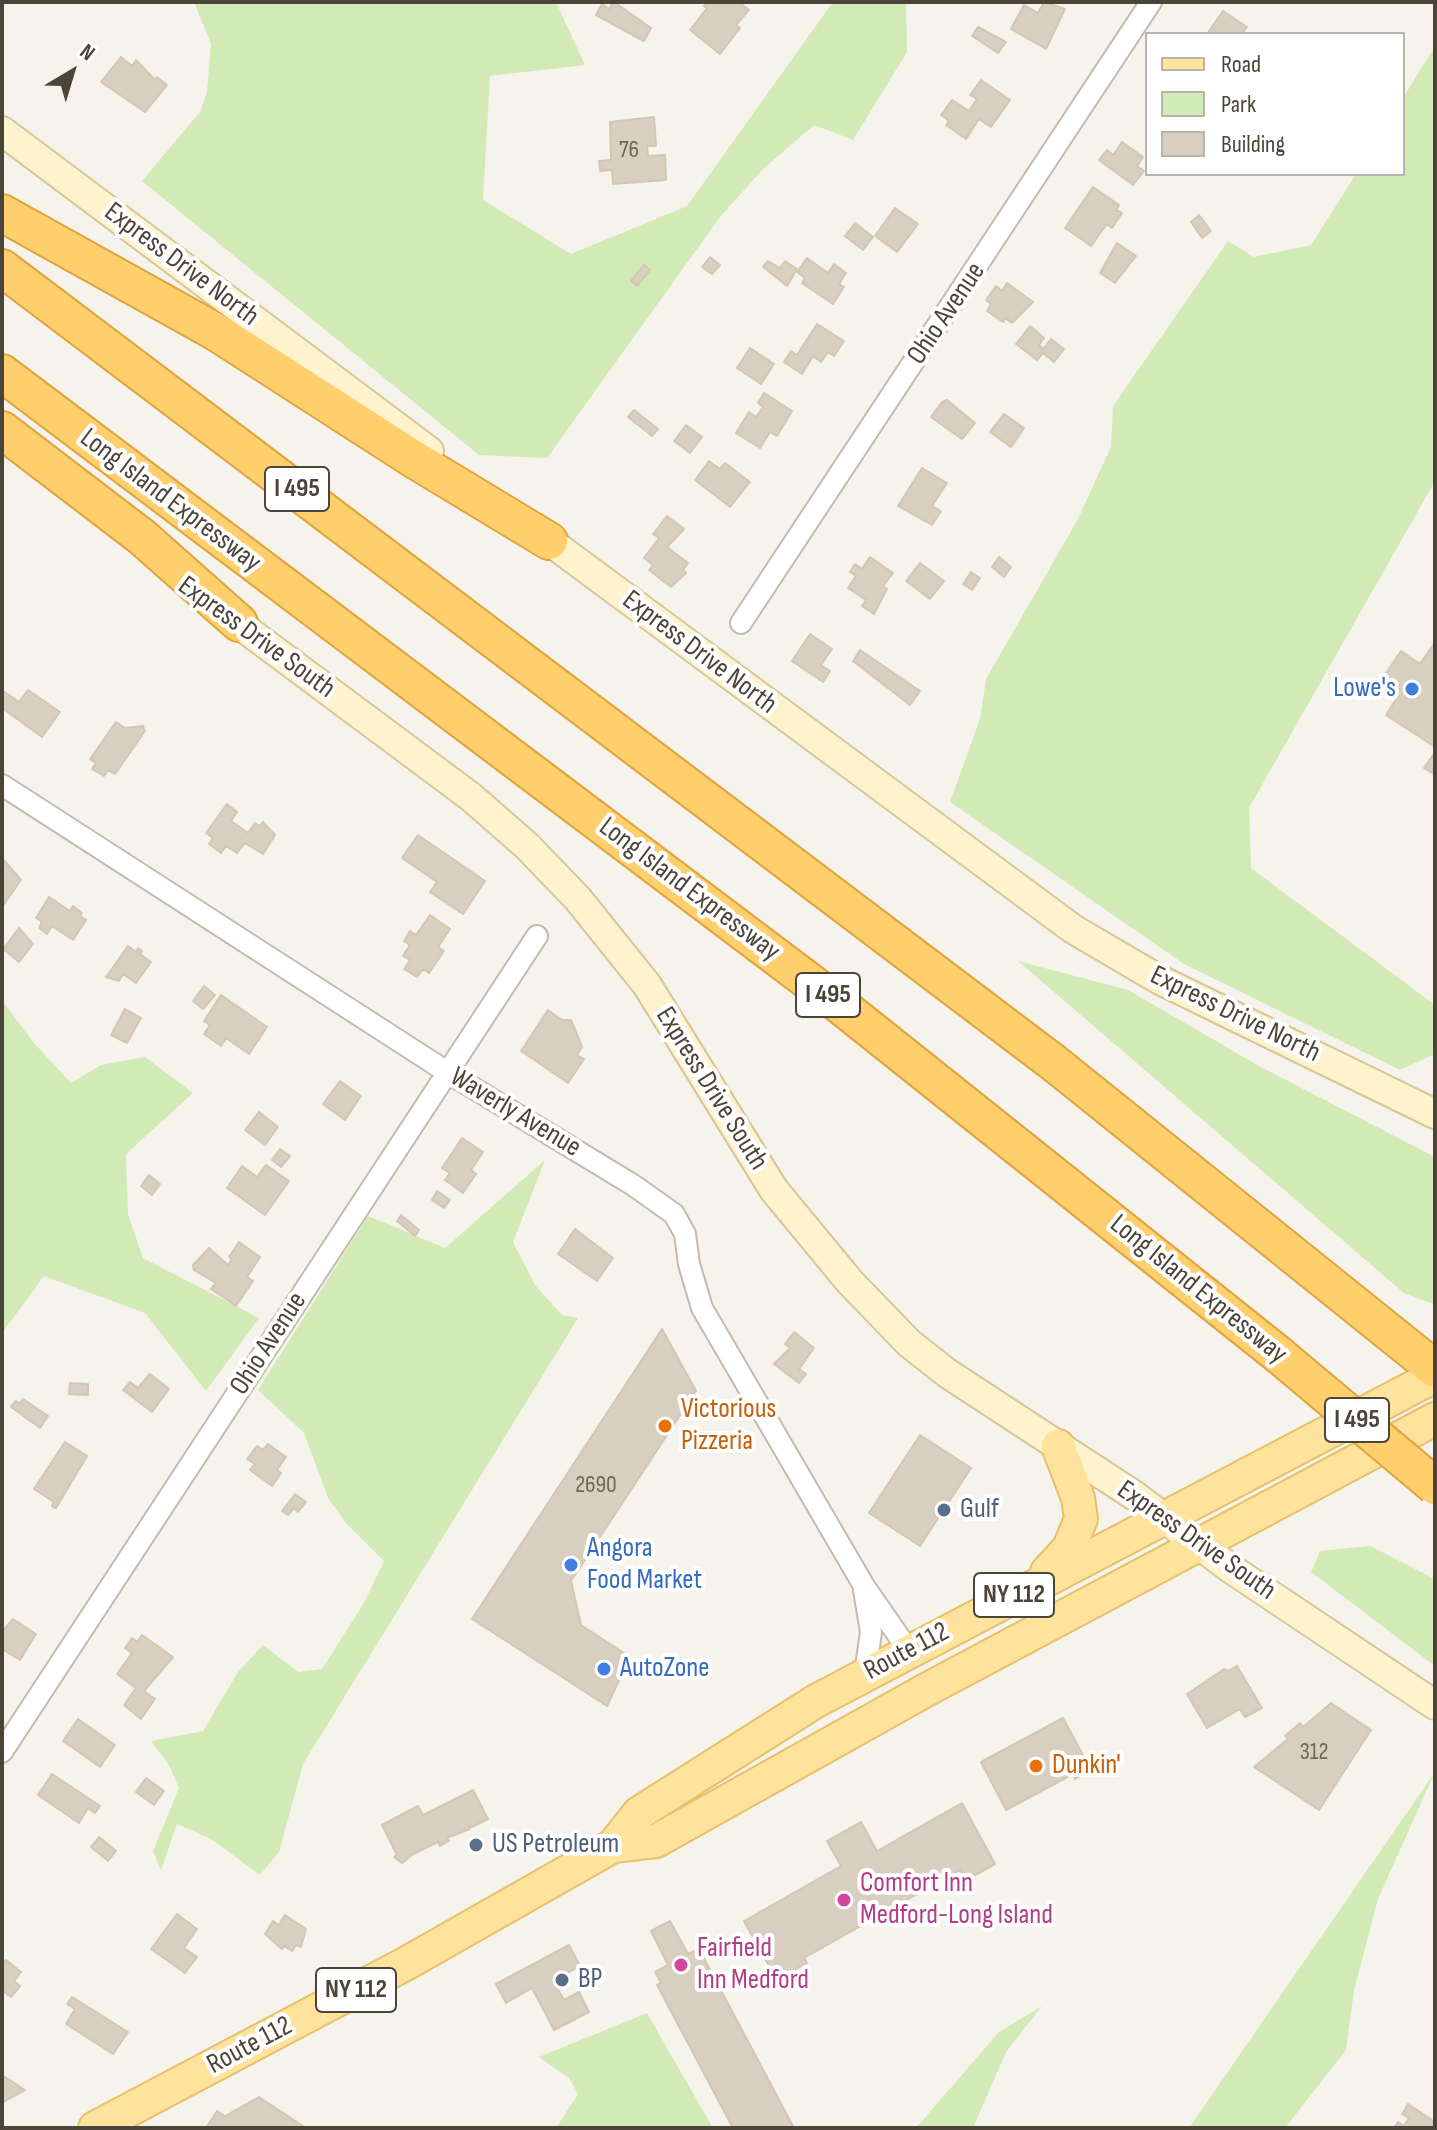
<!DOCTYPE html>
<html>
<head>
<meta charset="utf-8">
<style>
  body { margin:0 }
  #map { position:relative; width:1437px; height:2130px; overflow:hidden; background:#f6f3ec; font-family:"Sofia Sans Condensed",sans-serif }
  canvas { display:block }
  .frame { position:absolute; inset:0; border:4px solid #4b4439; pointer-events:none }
  .legend { position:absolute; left:1145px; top:32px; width:260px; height:144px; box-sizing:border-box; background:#fff; border:2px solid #b7b4b0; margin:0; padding:10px 14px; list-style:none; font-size:24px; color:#4b4439 }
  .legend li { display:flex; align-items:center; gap:16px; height:40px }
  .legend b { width:40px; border:2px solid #b7b4b0 }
  .north { position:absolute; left:32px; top:32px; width:80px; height:80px; -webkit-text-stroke:6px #fff; paint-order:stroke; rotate:38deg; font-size:22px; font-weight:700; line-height:32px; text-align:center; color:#4b4439 }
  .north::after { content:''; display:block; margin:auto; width:28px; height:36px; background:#4b4439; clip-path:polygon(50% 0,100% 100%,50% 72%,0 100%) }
</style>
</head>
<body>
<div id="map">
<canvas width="1437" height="2130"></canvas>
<div class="frame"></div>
<ul class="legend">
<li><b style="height:10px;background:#ffe39c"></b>Road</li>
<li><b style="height:22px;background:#d2eab5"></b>Park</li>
<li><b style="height:22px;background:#d8cfc1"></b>Building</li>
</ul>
<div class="north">N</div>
</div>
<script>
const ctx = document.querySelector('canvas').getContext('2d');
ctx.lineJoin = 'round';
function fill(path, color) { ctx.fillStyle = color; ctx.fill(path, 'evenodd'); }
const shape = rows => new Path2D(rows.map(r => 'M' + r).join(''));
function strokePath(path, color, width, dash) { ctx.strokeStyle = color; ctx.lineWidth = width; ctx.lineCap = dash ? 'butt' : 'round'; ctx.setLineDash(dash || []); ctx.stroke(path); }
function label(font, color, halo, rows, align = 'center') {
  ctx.font = font + ' "Sofia Sans Condensed",sans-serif'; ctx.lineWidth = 8; ctx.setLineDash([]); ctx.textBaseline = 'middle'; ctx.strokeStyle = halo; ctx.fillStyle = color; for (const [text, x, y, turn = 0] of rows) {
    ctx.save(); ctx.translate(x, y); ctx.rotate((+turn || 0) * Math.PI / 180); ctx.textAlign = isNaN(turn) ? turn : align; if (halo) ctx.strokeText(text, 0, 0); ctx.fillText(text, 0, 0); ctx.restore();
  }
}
fill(shape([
  [194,2,556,2,585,65,490,76,483,200,571,254,687,206,833,2,906,2,907,52,853,140,814,125,763,169,720,217,547,458,479,455,142,181,200,112,207,92,211,44],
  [1435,46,1435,481,1249,808,1251,868,1435,1005,1435,1054,1400,1070,1184,964,950,802,980,719,986,679,1077,521,1111,447,1113,406,1228,241,1254,257,1311,245,1356,174,1403,174,1403,98],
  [1018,961,1128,990,1259,1066,1435,1157,1435,1305,1404,1293],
  [2,1000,33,1042,71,1083,101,1065,145,1057,193,1093,126,1154,128,1214,143,1258,259,1318,206,1391,145,1313,44,1276,2,1333],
  [545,1160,513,1242,535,1285,562,1315,578,1318,303,1764,279,1852,260,1875,211,1839,177,1824,161,1870,153,1851,179,1788,169,1765,151,1741,203,1731,238,1672,263,1645,298,1672,322,1669,364,1603,384,1561,346,1523,328,1498,304,1433,258,1390,368,1216,445,1248],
  [1370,1546,1435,1579,1435,1666,1311,1572,1320,1551],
  [1435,1772,1378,1899,1354,1990,1346,2050,1285,2128,1189,2128],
  [1042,2006,1006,2052,973,2128,916,2128,999,2032],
  [647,2013,713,2128,556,2128,578,2094,569,2078,539,2057]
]), '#d2eab5');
const building = shape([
  [614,2,651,28,644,41,596,15,602,4,609,9,614,2],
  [707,2,739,2,749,10,736,25,740,28,720,54,690,30,707,8,704,6,707,2],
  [1044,2,1065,9,1046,49,1011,29,1024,5,1038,13,1044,2],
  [1223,11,1247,27,1242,34,1207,34,1223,11],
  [978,27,1006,42,998,53,972,36,978,27],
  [121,57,132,66,136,60,155,80,157,77,167,85,145,112,101,82,121,57],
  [981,80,1010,100,991,127,979,119,966,139,946,125,949,121,941,115,952,100,969,111,977,99,970,95,981,80],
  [654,117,656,146,647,146,648,156,665,155,666,180,613,184,612,170,600,171,599,161,611,160,610,122,654,117],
  [1122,142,1143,157,1137,166,1144,171,1133,185,1099,160,1107,150,1113,155,1122,142],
  [1093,187,1119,205,1116,210,1122,213,1112,228,1107,224,1091,246,1065,228,1093,187],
  [895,208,918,224,897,252,875,236,895,208],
  [1199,215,1211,231,1202,238,1191,222,1199,215],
  [855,223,873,237,863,250,845,236,855,223],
  [1117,243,1136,256,1115,283,1100,273,1117,243],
  [710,257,720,265,712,274,702,267,710,257],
  [807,258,828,273,834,264,846,273,839,284,844,287,833,304,802,283,805,278,797,272,807,258],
  [768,261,780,268,785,261,797,269,787,286,763,267,768,261],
  [644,265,650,270,637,286,631,281,644,265],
  [1007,283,1033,302,1012,323,1005,318,1003,322,987,311,991,304,986,300,996,286,1002,291,1007,283],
  [817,324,844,341,834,356,828,352,821,362,813,356,802,374,784,362,791,351,797,355,817,324],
  [1030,326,1044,338,1039,345,1043,349,1051,339,1064,349,1054,362,1043,353,1037,360,1016,344,1030,326],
  [750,348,774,364,761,384,737,368,750,348],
  [764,393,792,411,777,436,770,432,760,448,736,433,749,412,756,417,763,407,758,403,764,393],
  [947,400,975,423,962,439,931,417,942,402,947,400],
  [634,410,658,429,652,436,628,417,634,410],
  [1004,414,1024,428,1011,447,990,432,1004,414],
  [686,425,702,437,690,453,674,441,686,425],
  [709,461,720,469,725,463,750,482,730,507,695,480,709,461],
  [922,468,947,483,932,506,941,511,932,525,898,506,922,468],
  [667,516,684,529,667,547,688,563,683,570,686,573,671,587,649,570,653,565,644,558,659,538,653,534,667,516],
  [870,557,893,573,883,586,887,589,874,614,862,606,866,600,848,588,856,576,850,572,855,564,862,569,870,557],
  [999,557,1011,567,1004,577,992,567,999,557],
  [920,563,944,581,930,599,906,581,920,563],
  [971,572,980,578,972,590,963,584,971,572],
  [810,634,832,649,821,665,830,671,823,682,792,661,810,634],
  [1435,642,1435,747,1386,715,1399,695,1380,682,1401,651,1420,664,1435,642],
  [860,650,920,691,910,705,853,661,860,650],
  [28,690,60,712,42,737,2,708,3,691,19,702,28,690],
  [116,722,125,728,143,726,145,731,115,774,108,770,104,776,92,769,96,763,90,759,116,722],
  [1435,752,1435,775,1424,768,1435,752],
  [227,804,237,812,231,821,248,833,255,823,260,826,263,822,275,835,263,854,245,843,237,853,226,846,221,853,209,844,213,838,206,833,227,804],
  [418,835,485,881,463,914,430,892,437,882,402,858,418,835],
  [2,858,21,880,2,907,2,858],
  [49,897,70,911,73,906,82,913,80,916,86,920,73,940,52,926,47,934,39,928,42,922,36,918,49,897],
  [430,915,450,929,438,947,444,951,429,973,423,969,417,977,404,969,410,960,403,956,410,945,404,941,410,931,416,935,430,915],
  [19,928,33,944,19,962,3,949,19,928],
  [128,946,136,952,138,948,142,951,140,954,151,962,136,983,123,974,119,981,106,977,128,946],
  [204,986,215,995,203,1009,193,1001,204,986],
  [221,995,267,1027,249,1054,226,1038,221,1046,204,1034,210,1025,204,1021,221,995],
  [125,1009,141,1018,127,1043,111,1035,125,1009],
  [548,1010,562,1020,571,1020,582,1047,577,1055,584,1059,568,1083,521,1051,548,1010],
  [340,1081,361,1096,345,1120,323,1104,340,1081],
  [259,1112,278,1127,265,1145,245,1130,259,1112],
  [462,1138,483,1152,471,1170,476,1174,463,1193,445,1180,450,1173,442,1168,462,1138],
  [280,1149,290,1156,281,1167,272,1160,280,1149],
  [266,1165,289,1181,265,1215,227,1188,242,1166,257,1177,266,1165],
  [149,1175,160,1184,152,1195,141,1186,149,1175],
  [437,1191,450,1200,444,1208,432,1200,437,1191],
  [401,1215,419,1230,415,1236,397,1221,401,1215],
  [575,1229,613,1258,597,1281,558,1254,575,1229],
  [239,1242,260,1257,247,1277,253,1281,236,1306,211,1289,216,1283,194,1270,193,1265,209,1248,228,1265,232,1259,229,1257,239,1242],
  [662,1329,696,1391,571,1581,581,1625,630,1657,607,1706,472,1619,662,1329],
  [794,1332,814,1348,799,1369,806,1374,799,1383,774,1364,790,1348,785,1344,794,1332],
  [150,1374,169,1389,152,1412,123,1390,130,1382,138,1388,150,1374],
  [70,1383,88,1384,88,1395,69,1394,70,1383],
  [23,1399,48,1416,40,1428,11,1407,16,1401,20,1404,23,1399],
  [920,1435,971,1468,920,1546,869,1513,920,1435],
  [65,1442,87,1456,56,1508,52,1506,54,1502,34,1489,65,1442],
  [268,1444,286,1457,277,1470,281,1473,272,1486,250,1470,255,1464,247,1459,257,1446,263,1450,268,1444],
  [295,1494,306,1502,298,1512,294,1508,288,1515,282,1511,295,1494],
  [13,1619,36,1634,20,1660,2,1649,2,1632,13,1619],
  [142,1635,173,1657,144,1691,155,1699,141,1719,124,1705,136,1688,117,1674,132,1653,125,1648,132,1638,137,1642,142,1635],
  [1237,1666,1262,1708,1245,1717,1240,1709,1207,1728,1187,1694,1224,1669,1228,1671,1237,1666],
  [1331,1703,1371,1730,1319,1810,1254,1767,1288,1739,1285,1736,1300,1723,1303,1727,1331,1703],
  [1063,1718,1091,1770,1075,1779,1073,1774,1006,1810,981,1762,1063,1718],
  [78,1719,115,1745,100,1767,63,1741,78,1719],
  [52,1774,100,1806,95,1813,88,1808,79,1823,38,1795,52,1774],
  [146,1778,164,1791,154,1805,136,1792,146,1778],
  [473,1790,488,1819,472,1827,468,1825,470,1829,447,1838,449,1841,440,1846,438,1842,413,1854,402,1863,394,1857,397,1855,382,1825,418,1806,423,1815,473,1790],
  [962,1803,995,1864,966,1880,960,1870,804,1958,807,1963,777,1980,744,1921,841,1866,827,1841,861,1822,877,1851,962,1803],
  [99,1837,116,1851,108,1861,91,1847,99,1837],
  [177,1914,197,1929,184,1948,197,1957,185,1973,151,1949,177,1914],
  [285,1915,306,1929,301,1947,296,1945,292,1951,284,1946,282,1949,265,1934,273,1921,279,1925,285,1915],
  [670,1921,688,1954,699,1949,794,2128,733,2128,657,1985,661,1983,655,1972,668,1965,651,1931,670,1921],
  [569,1945,580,1966,553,1981,564,2000,579,1992,589,2012,554,2030,532,1988,506,2003,496,1984,569,1945],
  [6,1960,21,1972,14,1981,20,1986,11,1997,2,1990,2,1966,6,1960],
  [72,1997,128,2032,113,2054,66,2024,75,2009,67,2004,72,1997],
  [2,2075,25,2090,2,2103,2,2075],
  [259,2097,306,2128,206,2128,217,2111,225,2116,259,2097],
  [1408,2104,1435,2122,1430,2128,1394,2128,1398,2122,1404,2126,1409,2118,1402,2114,1408,2104]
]);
fill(building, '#d8cfc1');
strokePath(building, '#d3c7b4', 2);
const street = shape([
  [741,623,1151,2],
  [2,785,447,1072,633,1185,674,1214,685,1234,689,1264,702,1308,864,1586,909,1651],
  [864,1590,871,1632,865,1674],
  [2,1752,537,936]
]);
const secondary = shape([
  [2,131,429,451],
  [533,529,1073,929,1160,980,1435,1114],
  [224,613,471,797,527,846,578,899,647,985,774,1190,850,1282,909,1343,947,1373,1135,1496,1230,1568,1435,1705]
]);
const primary = shape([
  [1047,1572,1069,1548,1081,1519,1078,1498,1058,1446],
  [613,1846,639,1813,816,1701,1435,1376],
  [95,2128,407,1963,613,1846,656,1841,926,1690,1435,1419]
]);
const highway = shape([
  [2,213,216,332,415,460,549,541],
  [2,268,1054,1063,1435,1369],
  [2,373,835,1001,1279,1355],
  [2,430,142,537,239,623]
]);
strokePath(street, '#c2bbae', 24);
strokePath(secondary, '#d6c79b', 32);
strokePath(primary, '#e6c16a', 36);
strokePath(highway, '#e0a43c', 40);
strokePath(street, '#fff', 20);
strokePath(secondary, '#fff3cd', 28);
strokePath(primary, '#ffe39c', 32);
strokePath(highway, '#ffcf6e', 36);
const highwayBridge = shape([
  [1279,1355,1435,1486]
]);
strokePath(highwayBridge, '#e0a43c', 40, []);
strokePath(highwayBridge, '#ffcf6e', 36);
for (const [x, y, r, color] of [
  [1412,689,8,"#3f7fe0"],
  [665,1426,8,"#e8710a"],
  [944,1510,8,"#5c6f8a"],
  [571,1565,8,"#3f7fe0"],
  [604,1669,8,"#3f7fe0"],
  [1036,1766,8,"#e8710a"],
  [476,1845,8,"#5c6f8a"],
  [844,1900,8,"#d1479c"],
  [681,1965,8,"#d1479c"],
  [562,1980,8,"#5c6f8a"]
]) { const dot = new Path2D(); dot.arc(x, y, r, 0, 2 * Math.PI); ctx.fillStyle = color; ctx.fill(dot); strokePath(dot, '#fff', 3); }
label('24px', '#6e675b', null, [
  ["76",629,151],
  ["2690",596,1486],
  ["312",1314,1753]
]);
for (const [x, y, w] of [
  [297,489,64],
  [828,995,64],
  [1357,1420,64],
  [1014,1595,80],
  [356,1990,80]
]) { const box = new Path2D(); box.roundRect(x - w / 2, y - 22, w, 44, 6); ctx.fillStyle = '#fff'; ctx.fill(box); strokePath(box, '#4b4439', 2); }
label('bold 26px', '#4b4439', null, [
  ["I 495",297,489],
  ["I 495",828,995],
  ["I 495",1357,1420],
  ["NY 112",1014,1595],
  ["NY 112",356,1990]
]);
label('28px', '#4b4439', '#fff', [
  ["Express Drive North",181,265,37],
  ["Ohio Avenue",947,314,-56],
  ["Long Island Expressway",170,501,37],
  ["Express Drive South",256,638,36],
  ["Express Drive North",699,653,37],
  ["Long Island Expressway",689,890,37],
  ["Express Drive North",1235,1015,26],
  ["Express Drive South",711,1089,58],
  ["Waverly Avenue",515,1113,31],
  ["Long Island Expressway",1198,1290,39],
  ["Ohio Avenue",269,1344,-57],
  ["Express Drive South",1196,1541,35],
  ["Route 112",907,1652,-28],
  ["Route 112",250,2046,-28]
]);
label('28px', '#366cbe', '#fff', [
  ["Lowe's",1396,689,"right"],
  ["Angora",587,1549],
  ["Food Market",587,1581],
  ["AutoZone",620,1669]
], 'left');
label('28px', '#c56008', '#fff', [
  ["Victorious",681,1410],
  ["Pizzeria",681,1442],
  ["Dunkin'",1052,1766]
], 'left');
label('28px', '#4e5e75', '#fff', [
  ["Gulf",960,1510],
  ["US Petroleum",492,1845],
  ["BP",578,1980]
], 'left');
label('28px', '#b23c85', '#fff', [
  ["Comfort Inn",860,1884],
  ["Medford-Long Island",860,1916],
  ["Fairfield",697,1949],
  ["Inn Medford",697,1981]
], 'left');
</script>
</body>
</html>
